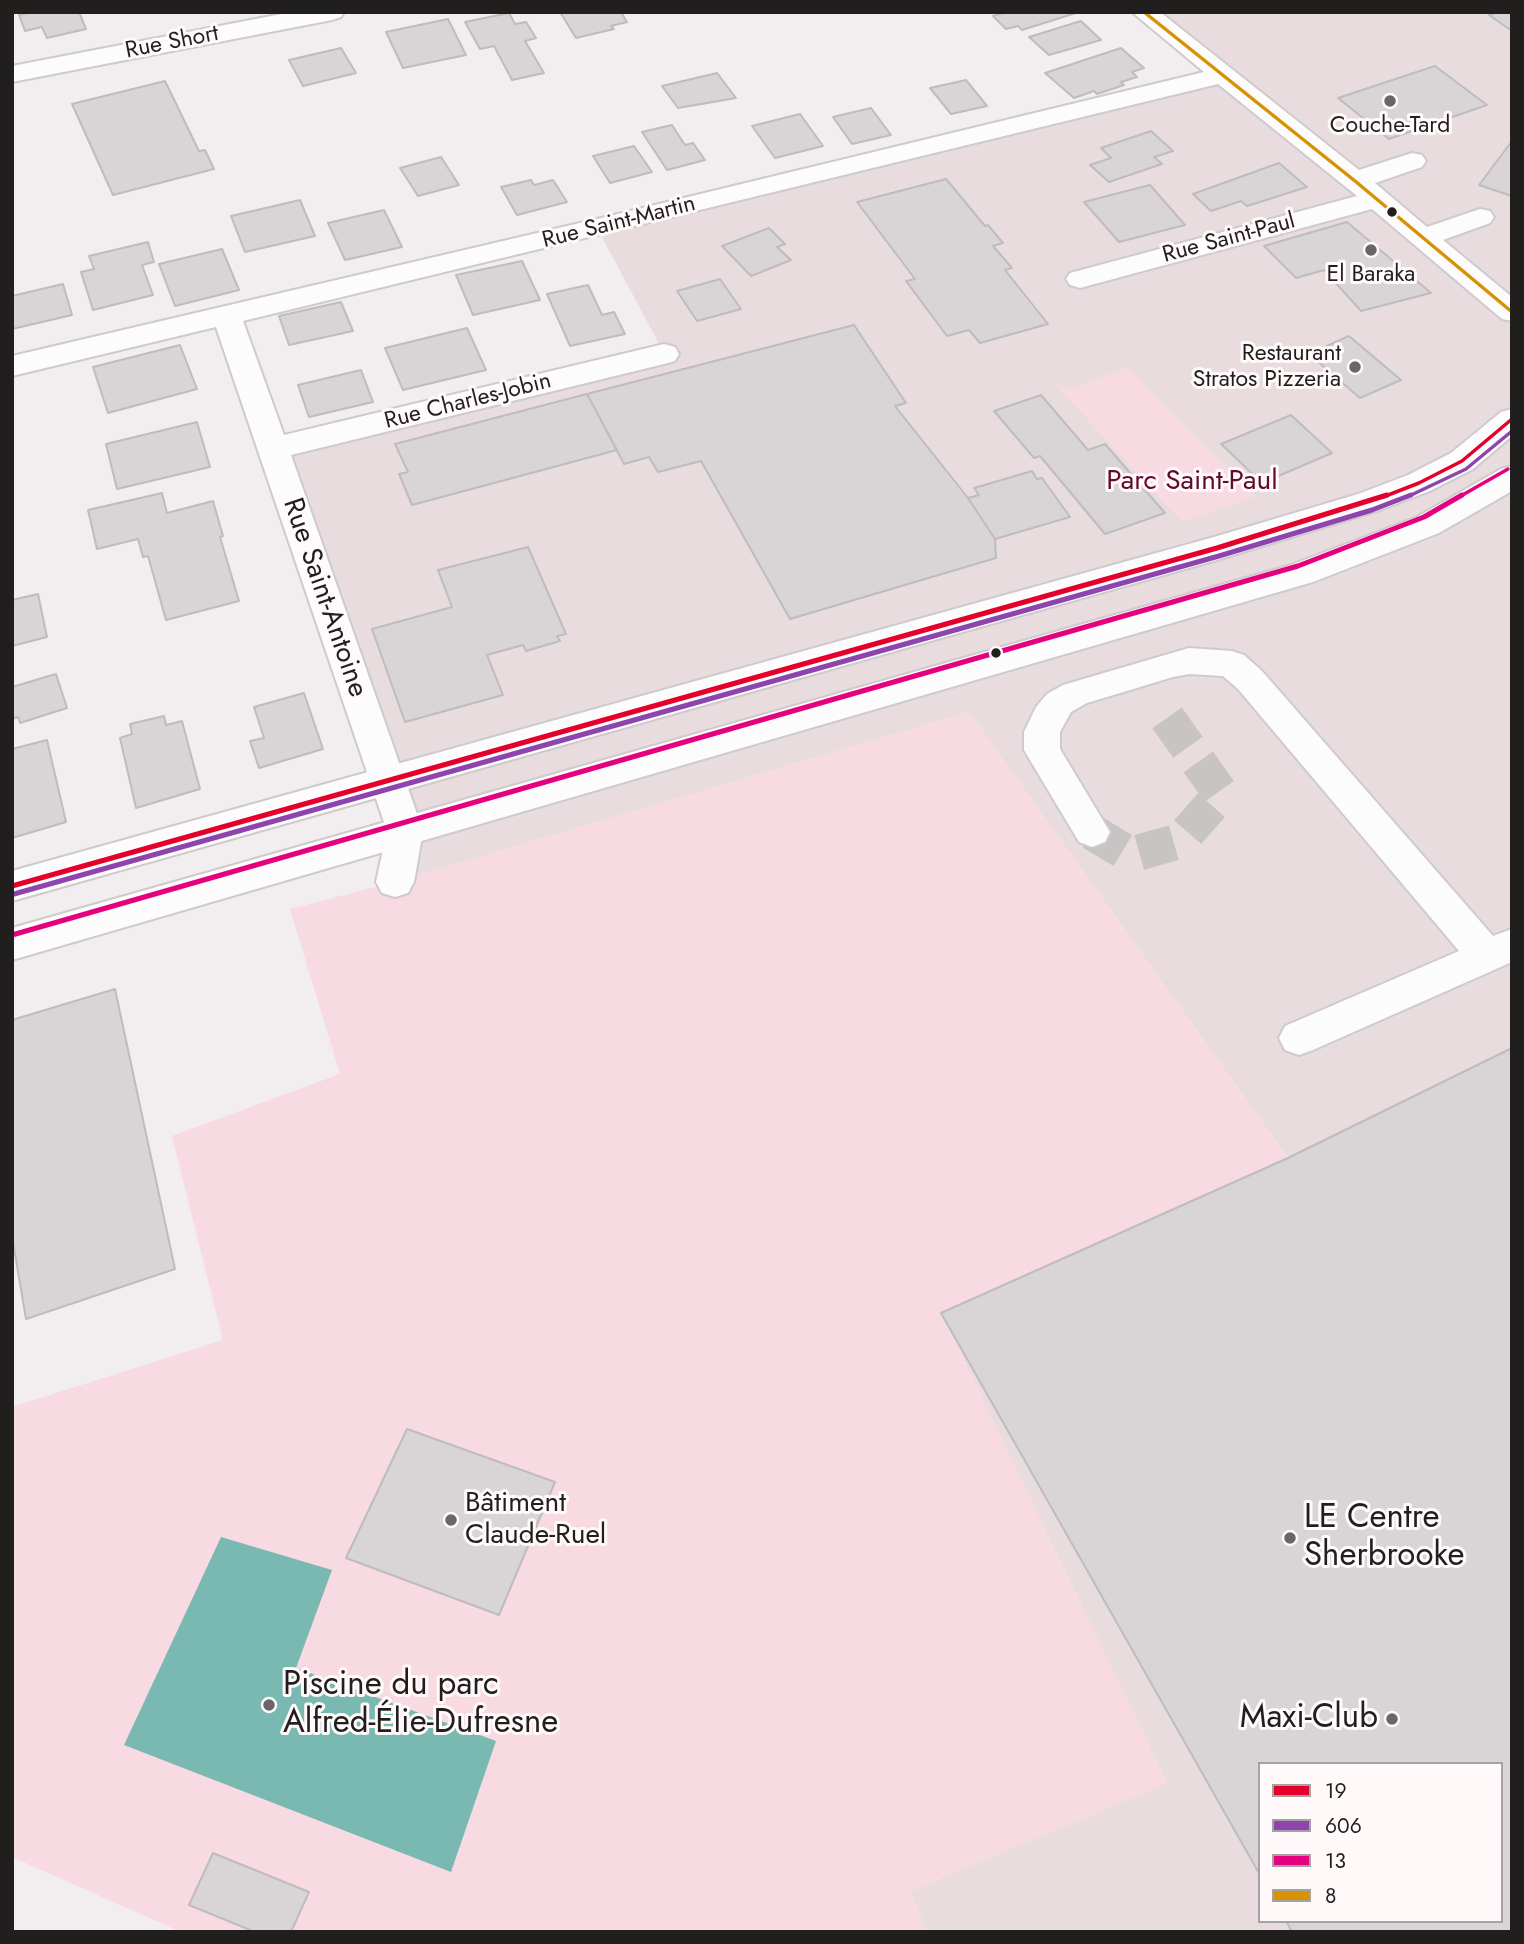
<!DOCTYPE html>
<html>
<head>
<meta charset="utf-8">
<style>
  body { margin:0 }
  #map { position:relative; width:1524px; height:1944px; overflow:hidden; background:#f2edee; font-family:Jost,sans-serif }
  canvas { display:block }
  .frame { position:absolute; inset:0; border:14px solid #211e1e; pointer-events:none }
  .legend { position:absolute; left:1258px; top:1762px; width:245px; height:161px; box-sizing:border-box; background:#fff9fa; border:2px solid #a6a1a2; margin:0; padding:9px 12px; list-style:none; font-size:21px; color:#211e1e }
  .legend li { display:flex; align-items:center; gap:14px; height:35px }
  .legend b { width:35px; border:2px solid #a6a1a2 }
</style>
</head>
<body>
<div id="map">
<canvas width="1524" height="1944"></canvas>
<div class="frame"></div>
<ul class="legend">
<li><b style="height:9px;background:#e4002b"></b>19</li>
<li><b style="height:9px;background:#8e44ad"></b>606</li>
<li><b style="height:9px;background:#e5007d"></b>13</li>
<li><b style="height:9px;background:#d79204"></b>8</li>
</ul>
</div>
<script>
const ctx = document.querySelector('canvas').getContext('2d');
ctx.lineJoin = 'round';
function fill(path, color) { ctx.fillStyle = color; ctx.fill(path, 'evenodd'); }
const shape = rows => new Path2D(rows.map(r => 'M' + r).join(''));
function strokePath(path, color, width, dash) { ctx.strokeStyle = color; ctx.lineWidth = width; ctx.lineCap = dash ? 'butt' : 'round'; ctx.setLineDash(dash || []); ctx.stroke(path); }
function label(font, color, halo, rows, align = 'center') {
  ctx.font = font + ' Jost,sans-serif'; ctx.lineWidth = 6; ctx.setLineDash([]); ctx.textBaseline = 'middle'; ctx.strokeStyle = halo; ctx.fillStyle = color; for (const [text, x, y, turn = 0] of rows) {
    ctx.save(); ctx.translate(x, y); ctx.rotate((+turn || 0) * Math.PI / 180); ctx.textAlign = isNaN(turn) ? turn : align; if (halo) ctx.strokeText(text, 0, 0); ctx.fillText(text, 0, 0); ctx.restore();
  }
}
fill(shape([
  [1144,12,1512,12,1512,1932,927,1932,910,1891,1167,1783,941,1313,1288,1158,969,712,395,882,405,831,271,449,664,353,597,228,1224,75],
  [1260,1764,1501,1764,1501,1921,1260,1921]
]), '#e8dcdf');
fill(shape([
  [1127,367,1255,497,1182,522,1054,383,1072,390],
  [969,712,1288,1158,941,1313,1167,1783,910,1891,927,1932,181,1932,12,1857,12,1407,223,1340,172,1136,340,1074,290,909,395,882]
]), '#f8dae2');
fill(shape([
  [221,1537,332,1570,296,1668,496,1741,451,1872,124,1745]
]), '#7ab9b1');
const building = shape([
  [32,12,79,12,86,29,47,38,42,27,25,31,19,15,32,12],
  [560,12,621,12,627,22,611,26,614,29,576,38,560,12],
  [1007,12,1079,12,1022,30,1018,26,1006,29,993,16,1007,12],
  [1498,12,1512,12,1512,31,1489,15,1498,12],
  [509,13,515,24,526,22,536,38,525,41,544,73,512,80,494,46,480,49,465,22,509,13],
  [448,19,466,55,403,68,386,32,448,19],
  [1081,21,1101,40,1049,55,1029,37,1081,21],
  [341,48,356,73,303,86,289,60,341,48],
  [1121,48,1144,68,1132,72,1137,77,1121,82,1124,85,1097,94,1094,91,1074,98,1045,73,1121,48],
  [1435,66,1487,105,1389,139,1338,98,1435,66],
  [717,73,736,98,678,108,662,86,717,73],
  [966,80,987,106,951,114,930,88,966,80],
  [165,81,199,151,205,150,214,169,113,195,72,104,165,81],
  [871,108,891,135,852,144,833,117,871,108],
  [800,114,823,146,775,158,752,126,800,114],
  [672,125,685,145,693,143,705,160,667,170,642,132,672,125],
  [1151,131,1173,151,1154,157,1162,164,1109,182,1090,165,1111,158,1101,148,1151,131],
  [1512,141,1512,196,1479,185,1512,141],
  [634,146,652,172,610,183,593,156,634,146],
  [441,157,459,185,418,196,400,168,441,157],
  [1279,163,1307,187,1247,206,1241,201,1211,211,1193,194,1279,163],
  [946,179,985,226,988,225,1003,243,993,246,1012,268,1005,270,1048,324,980,343,969,330,947,336,906,281,915,279,857,202,946,179],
  [531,180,534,185,553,180,567,202,517,215,501,187,531,180],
  [1150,185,1185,225,1119,242,1084,202,1150,185],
  [300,200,315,236,245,252,231,216,300,200],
  [384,210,402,247,345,260,328,223,384,210],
  [1347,222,1431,293,1361,311,1324,270,1296,278,1264,246,1347,222],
  [769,228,785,244,777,247,791,260,751,276,722,246,769,228],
  [148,242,154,262,142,265,153,295,93,310,81,272,94,269,89,256,148,242],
  [222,249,239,290,175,306,159,264,222,249],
  [522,261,540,300,473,315,456,275,522,261],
  [720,279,741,309,697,321,677,291,720,279],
  [63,284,72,315,12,329,12,296,63,284],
  [588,285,602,315,614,312,625,334,570,346,547,294,588,285],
  [341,302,353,331,289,345,279,316,341,302],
  [854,325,906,403,895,406,968,498,995,539,996,558,790,619,701,461,658,472,649,457,624,464,587,394,854,325],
  [467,328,486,370,403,390,385,348,467,328],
  [1349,336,1401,380,1360,398,1309,354,1349,336],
  [180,345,197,389,108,413,93,367,180,345],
  [361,370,373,402,309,417,298,385,361,370],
  [587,394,617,450,412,505,399,474,408,472,395,444,587,394],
  [1041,395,1088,450,1105,444,1165,513,1105,534,1040,456,1034,458,994,411,1041,395],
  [1291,415,1332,453,1262,483,1221,444,1291,415],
  [197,422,210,467,117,489,106,444,197,422],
  [1032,471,1037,479,1042,478,1070,517,995,539,968,498,979,495,974,488,1032,471],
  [162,493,167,513,213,501,223,536,220,537,239,601,166,620,148,556,143,557,138,539,97,549,88,510,162,493],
  [528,547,566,634,557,636,560,641,526,651,523,645,487,655,503,695,405,722,372,629,452,607,438,570,528,547],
  [38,594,47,637,12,646,12,600,38,594],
  [56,674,67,708,20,723,18,717,12,719,12,687,56,674],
  [304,693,323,749,259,768,250,741,264,738,254,707,304,693],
  [164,716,166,725,182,721,200,789,136,808,120,738,132,734,130,724,164,716],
  [47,740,66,822,12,838,12,749,47,740],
  [115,989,175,1269,26,1319,12,1236,12,1020,115,989],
  [1512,1048,1512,1932,1292,1932,1286,1921,1501,1921,1501,1764,1260,1764,1260,1875,941,1313,1288,1158,1512,1048],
  [407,1429,555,1482,499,1615,346,1558,407,1429],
  [213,1853,309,1892,291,1932,255,1932,189,1905,213,1853]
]);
fill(building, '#d9d4d5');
strokePath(building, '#bfbcbc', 2);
strokePath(shape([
  [1092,832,1130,855,1180,841,1221,794,1158,705]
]), '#c8c4c4', 36, [36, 18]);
const minor = shape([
  [292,12,344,12,341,17,332,20,12,82,12,66,292,12],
  [1132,12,1160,12,1359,170,1412,153,1422,155,1426,161,1422,167,1375,183,1427,227,1480,209,1490,211,1494,217,1490,223,1443,240,1512,297,1512,321,1502,319,1372,209,1080,288,1070,285,1066,279,1070,273,1357,196,1218,84,243,321,284,435,664,344,675,347,679,354,675,361,664,364,291,455,423,831,414,882,408,893,395,897,382,893,376,882,387,831,216,327,12,376,12,356,597,219,1204,72,1132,12],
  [1189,648,1232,651,1244,655,1262,671,1493,936,1512,929,1512,962,1313,1050,1299,1055,1285,1050,1279,1038,1285,1026,1459,951,1238,689,1223,676,1189,674,1173,677,1087,703,1071,712,1060,732,1060,749,1110,832,1105,842,1092,847,1079,842,1024,750,1024,732,1036,707,1047,694,1063,685,1189,648]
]);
const major = shape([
  [1512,409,1512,436,1473,469,1430,491,1380,510,1217,560,12,901,12,871,1214,537,1358,494,1408,475,1451,453,1501,412,1512,409],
  [1512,466,1512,491,1439,533,1313,582,12,960,12,928,1291,565,1417,517,1501,469,1512,466]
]);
strokePath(minor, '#cfcacb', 4);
strokePath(major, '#cfcacb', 4);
fill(minor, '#fdfcfc');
fill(major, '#fdfcfc');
strokePath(shape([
  [1383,497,1419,483,1462,461,1512,419]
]), '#e4002b', 3.5);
strokePath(shape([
  [12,886,1217,548,1387,495]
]), '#e4002b', 5);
strokePath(shape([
  [1407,497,1466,469,1512,431]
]), '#8e44ad', 3.5);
strokePath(shape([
  [14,894,1219,556,1372,510,1411,495]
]), '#8e44ad', 5);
strokePath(shape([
  [1459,497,1508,469]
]), '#e5007d', 3.5);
strokePath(shape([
  [12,935,1298,566,1424,517,1462,495]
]), '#e5007d', 5);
strokePath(shape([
  [1144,12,1355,181,1512,312]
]), '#d79204', 3.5);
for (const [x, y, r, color] of [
  [1390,101,7,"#6a6667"],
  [1392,212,6,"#211e1e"],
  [1371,250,7,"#6a6667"],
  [1355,367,7,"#6a6667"],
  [996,653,6,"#211e1e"],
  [451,1520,7,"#6a6667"],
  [1290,1538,7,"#6a6667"],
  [269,1705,7,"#6a6667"],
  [1392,1719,7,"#6a6667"]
]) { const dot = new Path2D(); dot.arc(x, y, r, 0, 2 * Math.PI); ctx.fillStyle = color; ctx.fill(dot); strokePath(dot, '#fff9fa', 2.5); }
label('23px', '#211e1e', '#fff9fa', [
  ["Rue Short",172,43,-11],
  ["Rue Saint-Martin",619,223,-14],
  ["Rue Saint-Paul",1229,239,-15],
  ["Rue Charles-Jobin",468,402,-14]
]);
label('23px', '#211e1e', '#fff9fa', [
  ["Couche-Tard",1390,126],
  ["El Baraka",1371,275],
  ["Restaurant",1341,354,"right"],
  ["Stratos Pizzeria",1341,380,"right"]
]);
label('28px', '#5f0a30', '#fff9fa', [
  ["Parc Saint-Paul",1192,482]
]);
label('28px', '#211e1e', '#fff9fa', [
  ["Rue Saint-Antoine",324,598,71]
]);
label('28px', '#211e1e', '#fff9fa', [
  ["Bâtiment",465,1504],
  ["Claude-Ruel",465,1536]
], 'left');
label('33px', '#211e1e', '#fff9fa', [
  ["LE Centre",1304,1519],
  ["Sherbrooke",1304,1557],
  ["Piscine du parc",283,1686],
  ["Alfred-Élie-Dufresne",283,1724],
  ["Maxi-Club",1378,1719,"right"]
], 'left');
</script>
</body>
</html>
